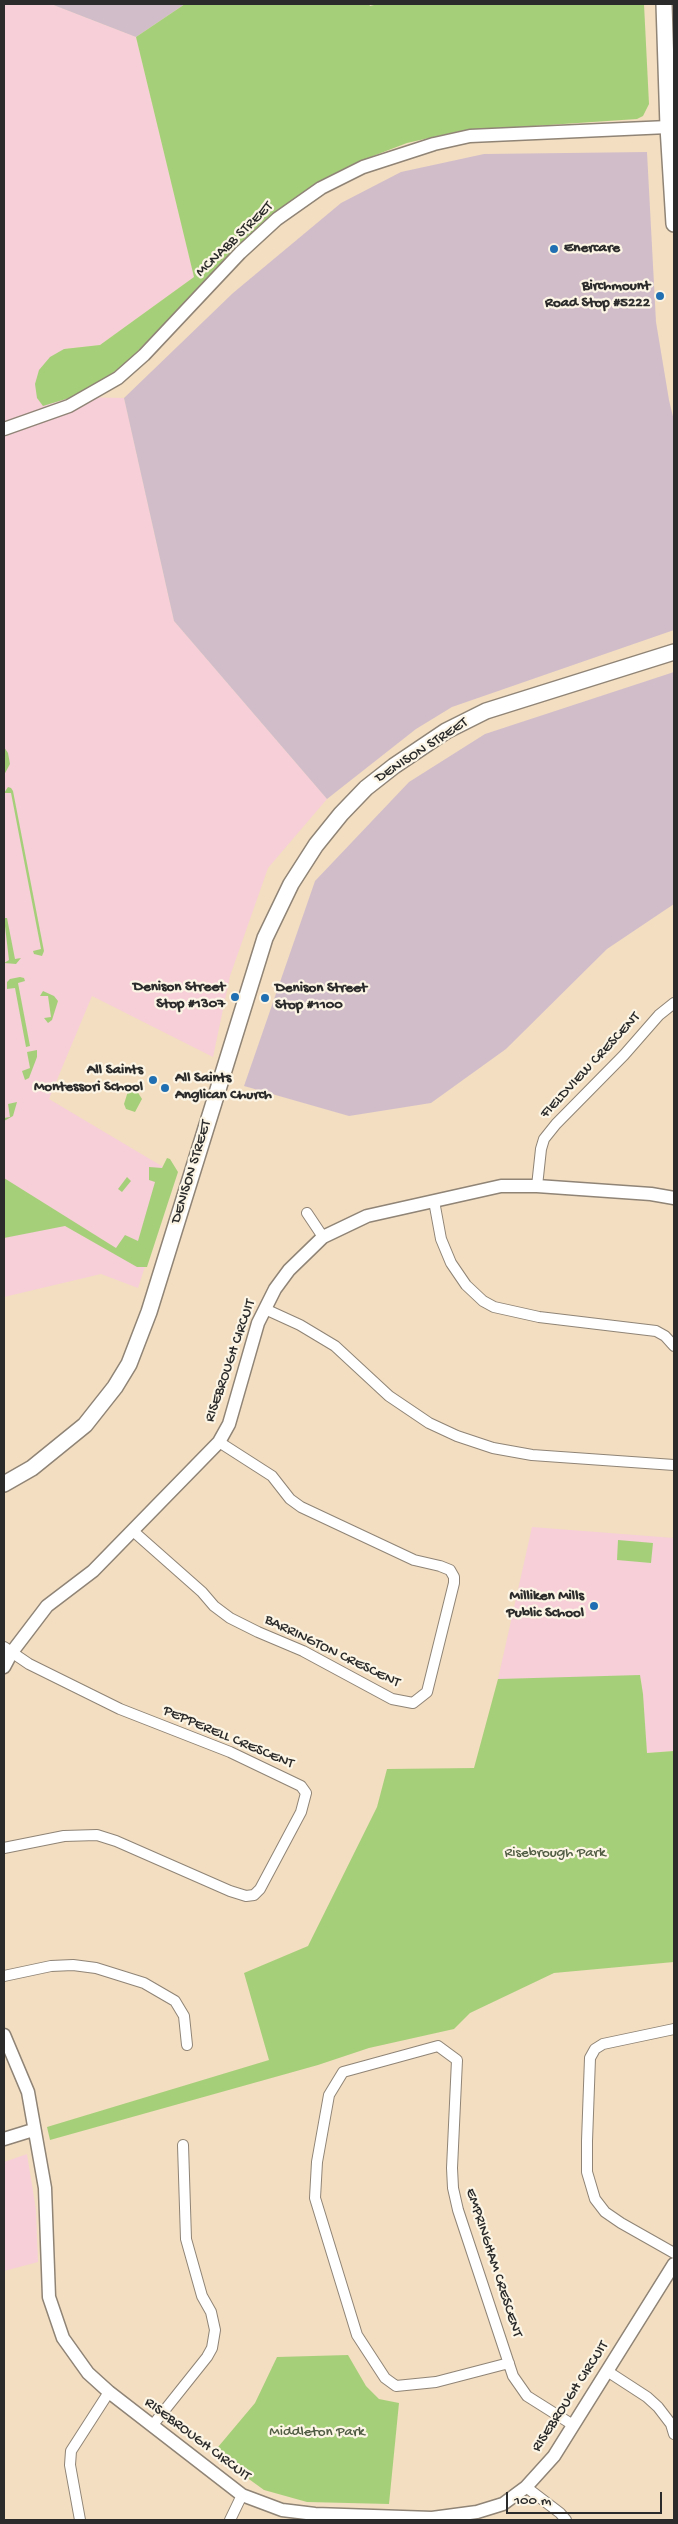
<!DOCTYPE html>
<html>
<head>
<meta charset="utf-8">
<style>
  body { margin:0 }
  #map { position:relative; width:678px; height:2524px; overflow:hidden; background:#f3dec1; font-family:"Gochi Hand",sans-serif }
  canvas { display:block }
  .frame { position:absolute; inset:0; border:5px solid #2b2b2b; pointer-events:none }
  .scale { position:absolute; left:506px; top:2492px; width:156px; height:22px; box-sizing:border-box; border:2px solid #2b2b2b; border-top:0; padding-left:6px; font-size:15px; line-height:18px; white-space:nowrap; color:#2b2b2b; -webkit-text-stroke:4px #fcf5e5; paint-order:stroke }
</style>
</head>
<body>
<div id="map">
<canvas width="678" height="2524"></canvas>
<div class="frame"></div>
<div class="scale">100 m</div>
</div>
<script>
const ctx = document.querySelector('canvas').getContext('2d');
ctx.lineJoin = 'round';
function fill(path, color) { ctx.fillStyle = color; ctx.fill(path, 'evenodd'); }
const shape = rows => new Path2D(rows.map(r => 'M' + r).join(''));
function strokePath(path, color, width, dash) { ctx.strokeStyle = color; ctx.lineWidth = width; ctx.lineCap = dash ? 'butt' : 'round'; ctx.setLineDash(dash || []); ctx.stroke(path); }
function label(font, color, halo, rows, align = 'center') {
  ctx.font = font + ' "Gochi Hand",sans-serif'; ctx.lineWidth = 4.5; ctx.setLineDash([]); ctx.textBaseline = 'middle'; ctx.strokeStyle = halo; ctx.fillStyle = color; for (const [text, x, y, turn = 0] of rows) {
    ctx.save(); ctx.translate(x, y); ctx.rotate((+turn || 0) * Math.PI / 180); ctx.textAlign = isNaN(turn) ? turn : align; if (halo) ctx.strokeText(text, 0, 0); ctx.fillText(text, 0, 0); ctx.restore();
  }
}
fill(shape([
  [4,4,51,4,136,37,194,277,100,345,64,349,73,397,124,398,174,621,327,799,268,868,230,976,213,1057,92,996,49,1099,175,1174,138,1288,101,1274,4,1297],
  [532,1527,674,1538,674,1751,647,1753,641,1678,498,1679],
  [27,2154,36,2210,38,2262,4,2271,4,2162]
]), '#f6cfd8');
fill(shape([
  [51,4,185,4,136,37],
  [647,152,656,322,669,400,674,421,674,630,452,707,416,729,327,799,174,621,124,398,233,293,341,203,401,172,484,154],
  [674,672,674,904,607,949,506,1049,431,1103,349,1116,244,1086,315,881,409,782,485,734]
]), '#d1bdca');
fill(shape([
  [185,4,369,4,370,6,378,4,644,4,649,104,643,116,637,119,460,131,407,143,360,161,313,186,263,222,125,364,97,384,73,397,43,406,37,398,35,384,39,370,50,357,64,349,100,345,194,277,136,37],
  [4,747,8,753,10,764,4,775],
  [8,787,11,788,13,791,44,951,42,956,34,954,33,951,41,949,11,793,4,793],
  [4,918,7,918,15,959,21,958,16,964,4,963,9,960],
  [20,977,24,978,25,981,18,983,30,1046,26,1047,15,988,7,989,7,982,10,979],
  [43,991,54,996,58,1001,52,1020,48,1023,44,1018,51,1017,48,996,40,996],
  [37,1050,37,1057,29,1078,25,1080,22,1071,30,1068,27,1052],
  [129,1088,137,1091,142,1099,135,1112,126,1109,124,1104],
  [17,1102,13,1116,4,1121,4,1118,10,1117,8,1104],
  [167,1158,170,1159,178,1172,147,1267,137,1267,65,1226,4,1238,4,1178,116,1248,125,1235,138,1241,155,1182,149,1180,149,1167,162,1168],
  [127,1177,131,1181,122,1192,118,1189],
  [618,1540,653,1543,651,1563,617,1560],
  [640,1675,643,1694,647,1753,674,1751,674,1962,554,1973,470,2013,454,2029,369,2048,318,2065,50,2140,47,2127,269,2060,244,1973,308,1946,377,1807,387,1769,474,1768,498,1679],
  [348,2355,366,2386,379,2399,399,2403,389,2504,307,2502,264,2490,213,2453,255,2403,277,2357]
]), '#a6cf7a');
const minor = shape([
  [537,1186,541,1149,544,1139,556,1124,624,1055,659,1015,674,1003],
  [434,1201,441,1239,451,1263,466,1285,483,1301,494,1307,539,1317,656,1331,665,1336,674,1346],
  [307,1213,323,1237],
  [265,1309,300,1325,335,1346,389,1396,429,1423,457,1436,493,1448,532,1455,674,1465],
  [133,1531,202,1592,214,1606,230,1618,258,1632,303,1651,392,1699,413,1703,427,1692,454,1583,454,1577,450,1570,440,1566,414,1560,301,1507,290,1499,272,1476,219,1442],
  [4,1647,29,1664,120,1709,230,1752,301,1786,306,1793,301,1812,260,1889,254,1895,246,1896,230,1891,116,1841,97,1835,64,1836,4,1848],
  [4,1976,51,1966,73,1965,96,1968,144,1983,175,2001,184,2016,187,2045],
  [674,2029,603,2044,595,2049,590,2058,587,2141,587,2172,595,2199,605,2212,621,2223,674,2253],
  [509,2363,436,2382,396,2386,385,2378,357,2335,315,2198,317,2162,329,2095,343,2072,438,2046,457,2060,452,2168,453,2188,458,2210,513,2376,527,2396,573,2425],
  [607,2371,647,2397,658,2407,671,2424,674,2434],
  [152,2426,207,2357,212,2348,215,2330,211,2312,202,2296,186,2239,183,2145],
  [526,2487,560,2513,566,2520],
  [80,2520,70,2465,71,2451,109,2392],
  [230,2520,242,2495]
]);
const tertiary = shape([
  [4,429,69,406,118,378,144,355,240,253,277,219,321,188,363,167,434,144,470,136,668,127],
  [4,1667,12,1652,47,1606,93,1571,219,1442,229,1424,258,1323,275,1289,289,1270,323,1237,367,1216,501,1186,537,1186,651,1194,674,1198],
  [4,2035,28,2092,45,2188,49,2297,63,2338,88,2373,109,2392,242,2495,282,2510,315,2514,432,2518,477,2512,503,2504,526,2487,554,2456,674,2264],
  [4,2139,33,2130]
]);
const secondary = shape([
  [664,4,668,127,674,224],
  [4,1484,32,1468,85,1425,115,1387,129,1364,149,1312,265,938,291,884,316,845,341,814,366,788,394,766,446,731,486,711,674,652]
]);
strokePath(minor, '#8f8476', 12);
strokePath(tertiary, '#8f8476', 15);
strokePath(secondary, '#8f8476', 18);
strokePath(minor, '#fff', 10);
strokePath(tertiary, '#fff', 12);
strokePath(secondary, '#fff', 15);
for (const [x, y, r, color] of [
  [554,249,5,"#1f6fb2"],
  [660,296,5,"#1f6fb2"],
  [235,997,5,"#1f6fb2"],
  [265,998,5,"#1f6fb2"],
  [153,1080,5,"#1f6fb2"],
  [165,1088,5,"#1f6fb2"],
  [594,1606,5,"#1f6fb2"]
]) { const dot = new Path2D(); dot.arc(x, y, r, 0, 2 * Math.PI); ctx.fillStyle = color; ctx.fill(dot); strokePath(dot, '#fcf5e5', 2); }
label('15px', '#2b2b2b', '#fcf5e5', [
  ["MCNABB STREET",235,240,-44],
  ["DENISON STREET",422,751,-33],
  ["FIELDVIEW CRESCENT",591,1066,-47],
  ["DENISON STREET",192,1172,-73],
  ["RISEBROUGH CIRCUIT",231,1361,-71],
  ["BARRINGTON CRESCENT",332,1652,26],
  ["PEPPERELL CRESCENT",228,1738,23],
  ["EMPRINGHAM CRESCENT",493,2263,72],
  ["RISEBROUGH CIRCUIT",571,2397,-57],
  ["RISEBROUGH CIRCUIT",197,2440,37]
]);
label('bold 15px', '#2b2b2b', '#fcf5e5', [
  ["Enercare",564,249,"left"],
  ["Birchmount",650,287],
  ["Road Stop #5222",650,304],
  ["Denison Street",225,988],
  ["Stop #1307",225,1005],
  ["Denison Street",275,989,"left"],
  ["Stop #1100",275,1006,"left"],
  ["All Saints",143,1071],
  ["Montessori School",143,1088],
  ["All Saints",175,1079,"left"],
  ["Anglican Church",175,1096,"left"],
  ["Milliken Mills",584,1597],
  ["Public School",584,1614]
], 'right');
label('15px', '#505c43', '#fcf5e5', [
  ["Risebrough Park",555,1854],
  ["Middleton Park",317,2433]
]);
</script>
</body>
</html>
